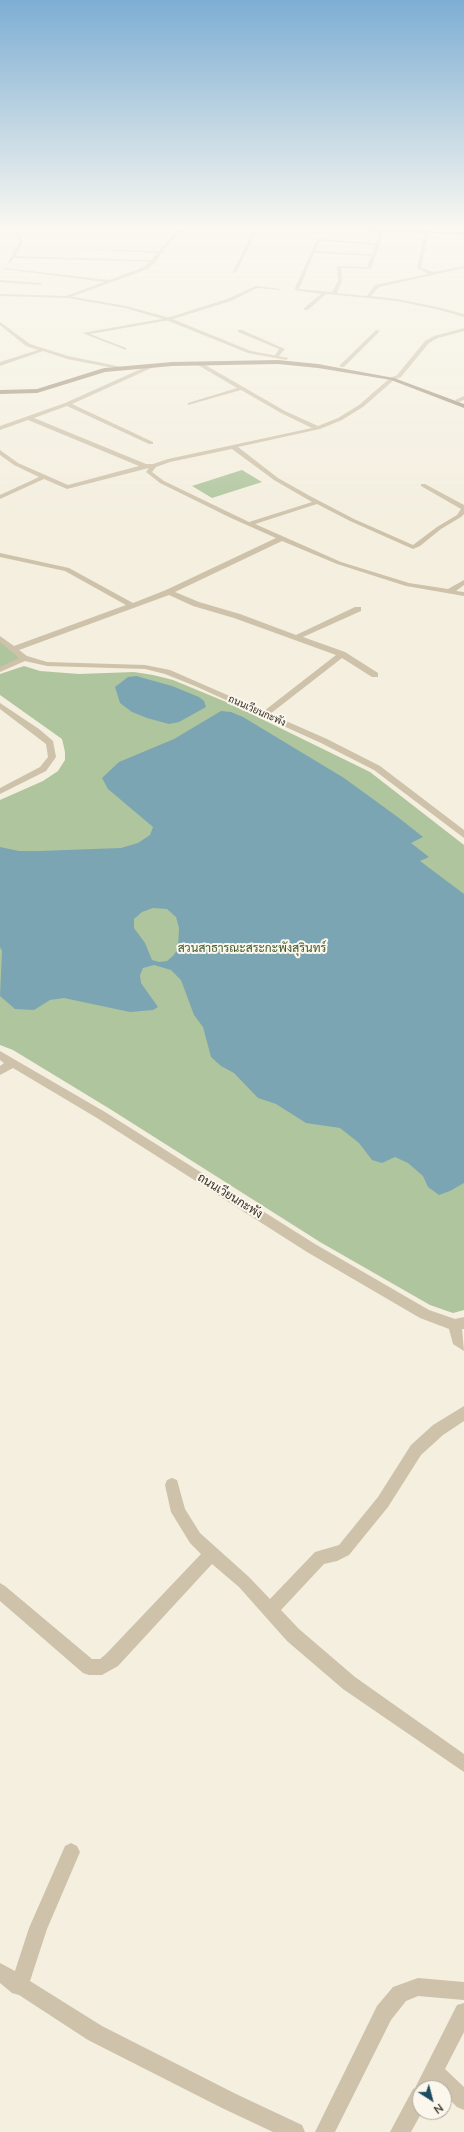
<!DOCTYPE html>
<html>
<head>
<meta charset="utf-8">
<style>
  body { margin:0 }
  #map { position:relative; width:464px; height:2132px; overflow:hidden; background:#f4efdf; font-family:Mulish,sans-serif }
  canvas { display:block }
  .north { position:absolute; left:412px; top:2080px; width:40px; height:40px; box-sizing:border-box; background:#fbf7ec; border:1px solid #aea89e; border-radius:50%; rotate:144deg; font-size:11px; font-weight:700; line-height:16px; text-align:center; color:#3a322a }
  .north::after { content:''; display:block; margin:auto; width:14px; height:18px; background:#1c4c5f; clip-path:polygon(50% 0,100% 100%,50% 72%,0 100%) }
</style>
</head>
<body>
<div id="map">
<canvas width="464" height="2132"></canvas>
<div class="north">N</div>
</div>
<script>
const ctx = document.querySelector('canvas').getContext('2d');
ctx.lineJoin = 'round';
function fill(path, color) { ctx.fillStyle = color; ctx.fill(path, 'evenodd'); }
const shape = rows => new Path2D(rows.map(r => 'M' + r).join(''));
function label(font, color, halo, rows, align = 'center') {
  ctx.font = font + ' Mulish,Sarabun,sans-serif'; ctx.lineWidth = 4; ctx.setLineDash([]); ctx.textBaseline = 'middle'; ctx.strokeStyle = halo; ctx.fillStyle = color; for (const [text, x, y, turn = 0] of rows) {
    ctx.save(); ctx.translate(x, y); ctx.rotate((+turn || 0) * Math.PI / 180); ctx.textAlign = isNaN(turn) ? turn : align; if (halo) ctx.strokeText(text, 0, 0); ctx.fillText(text, 0, 0); ctx.restore();
  }
}
fill(shape([
  [242,470,262,482,212,498,192,486],
  [0,637,24,658,0,670],
  [24,666,40,671,79,674,134,672,153,675,173,680,231,704,370,772,464,845,464,1310,453,1313,430,1305,320,1242,110,1109,13,1050,0,1045,0,800,43,781,58,771,65,760,65,752,62,739,0,695,0,674]
]), '#afc59d');
fill(shape([
  [136,676,172,686,199,697,204,701,206,707,179,722,169,724,147,718,132,712,120,703,115,687,128,677],
  [221,711,231,712,243,717,344,778,399,818,423,837,411,843,429,857,420,861,464,894,464,1183,450,1191,439,1195,428,1187,423,1176,408,1163,395,1157,382,1163,372,1160,359,1143,340,1128,306,1123,276,1104,258,1098,234,1073,221,1066,211,1057,203,1027,194,1015,181,980,171,970,154,965,143,968,140,975,141,983,158,1007,153,1010,130,1012,64,998,50,1000,34,1010,15,1009,0,996,2,951,0,947,0,847,19,851,39,851,121,848,138,843,150,835,153,827,108,789,102,778,119,762,174,739],
  [153,908,167,909,176,917,179,928,178,948,174,955,167,961,159,962,152,960,145,943,134,928,134,919,142,912]
]), '#7ca5b3');
fill(shape([
  [15,230,19,230,23,242,16,256,151,260,157,253,58,248,159,251,177,230,181,230,163,251,164,253,161,253,156,262,148,269,68,298,66,296,104,282,3,269,5,268,109,280,144,267,149,262,14,258,10,263,8,262,19,242,15,230],
  [254,230,258,230,236,272,232,273,254,230],
  [383,230,380,244,371,269,341,268,342,281,337,293,367,296,375,285,428,274,417,268,425,232,427,231,429,232,421,267,433,272,464,266,464,268,379,287,371,296,397,299,437,307,464,314,464,317,436,309,397,301,326,294,308,310,304,310,304,308,321,294,294,290,317,239,376,243,379,231,383,230],
  [320,241,375,245,372,254,315,251,320,241],
  [314,253,371,256,367,267,337,266,338,281,332,292,299,289,314,253],
  [0,280,40,283,42,284,40,285,0,282,0,280],
  [256,286,281,289,279,290,257,288,231,301,170,320,90,334,126,348,126,350,82,333,167,318,227,299,256,286],
  [0,322,30,344,68,356,127,368,124,370,67,359,43,351,0,366,0,362,38,350,26,346,0,325,0,322],
  [464,328,464,331,438,338,429,343,401,377,394,380,363,407,342,420,320,429,238,447,278,478,310,496,354,519,413,545,437,527,457,515,461,509,421,486,421,484,425,484,464,505,464,514,461,517,441,529,420,546,413,549,350,521,317,504,255,524,341,562,409,583,448,589,464,580,464,585,456,591,464,592,464,596,406,586,337,564,282,541,175,592,199,602,240,614,296,635,355,607,361,607,361,611,303,637,345,652,378,673,378,677,372,677,342,658,270,714,327,739,380,766,464,830,464,838,374,770,321,743,195,686,165,674,145,669,47,666,25,661,0,672,0,667,19,658,0,642,0,636,14,646,126,605,65,571,0,557,0,553,69,568,133,603,166,590,276,538,231,518,160,483,146,472,149,468,67,489,44,479,0,499,0,495,39,477,14,465,0,455,0,450,18,463,68,485,139,466,28,420,0,430,0,426,65,403,152,364,156,364,156,366,72,404,153,442,153,444,149,444,67,406,34,418,146,464,153,464,168,459,312,428,281,413,241,390,188,405,188,403,237,388,196,364,196,362,200,362,285,411,318,426,338,418,359,405,390,378,397,375,425,341,434,336,464,328],
  [232,449,274,480,312,502,249,522,164,481,152,472,156,467,170,462,232,449],
  [169,595,193,606,234,618,336,655,264,711,170,670,145,665,47,662,27,656,19,650,169,595],
  [238,330,242,330,285,349,278,357,274,357,279,349,238,332,238,330],
  [376,330,380,331,344,367,340,367,340,365,376,330],
  [464,396,464,400,458,402,455,400,464,396],
  [0,703,39,729,53,741,56,757,46,771,0,794,0,788,40,767,48,757,46,744,0,709,0,703],
  [0,1051,105,1112,315,1244,429,1310,455,1319,464,1317,464,1329,462,1329,464,1351,453,1344,449,1329,420,1318,307,1252,97,1118,13,1068,0,1075,0,1066,4,1063,0,1060,0,1051],
  [464,1406,464,1421,443,1435,421,1455,388,1507,349,1555,337,1561,324,1564,281,1610,299,1629,355,1677,464,1754,464,1772,343,1689,287,1641,239,1587,212,1564,118,1666,102,1675,89,1675,83,1673,0,1601,0,1583,5,1586,92,1659,100,1659,106,1654,201,1554,190,1543,171,1512,165,1485,167,1480,172,1478,177,1480,185,1509,200,1533,249,1577,270,1599,315,1552,339,1545,378,1497,411,1445,433,1425,464,1406],
  [71,1843,77,1846,80,1852,47,1929,30,1981,102,2026,236,2094,302,2125,305,2132,273,2132,222,2108,88,2040,19,1995,12,1993,0,1983,0,1963,15,1971,29,1928,65,1846,71,1843],
  [418,1978,464,1982,464,2000,418,1996,406,2001,391,2020,335,2132,315,2132,377,2006,393,1987,418,1978],
  [464,2003,464,2032,445,2069,464,2087,464,2110,457,2107,444,2094,444,2088,436,2087,420,2088,420,2112,422,2112,411,2132,390,2132,413,2089,415,2088,457,2005,464,2003]
]), '#cec2aa');
fill(shape([
  [0,294,68,296,126,306,170,318,251,351,289,358,286,360,248,353,166,320,125,308,68,298,0,296,0,294]
]), '#cec2aa');
fill(shape([
  [365,230,464,232,464,234,367,231,365,230],
  [278,360,318,364,394,378,464,404,464,408,391,380,318,368,278,364,172,366,105,372,37,393,0,394,0,390,37,389,104,368,172,362,278,360]
]), '#a2917a');
const sky = ctx.createLinearGradient(0, 0, 0, 529);
sky.addColorStop(0, '#7daed3');
sky.addColorStop(0.43, '#faf8f1');
sky.addColorStop(1, '#faf8f100');
ctx.fillStyle = sky;
ctx.fillRect(0, 0, 464, 529);
label('10px', '#3a322a', '#fbf7ec', [
  ["ถนนเวียนกะพัง",257,711,24]
]);
label('12px', '#3f5a2c', '#fbf7ec', [
  ["สวนสาธารณะสระกะพังสุรินทร์",252,948]
]);
label('12px', '#3a322a', '#fbf7ec', [
  ["ถนนเวียนกะพัง",230,1196,32]
]);
</script>
</body>
</html>
